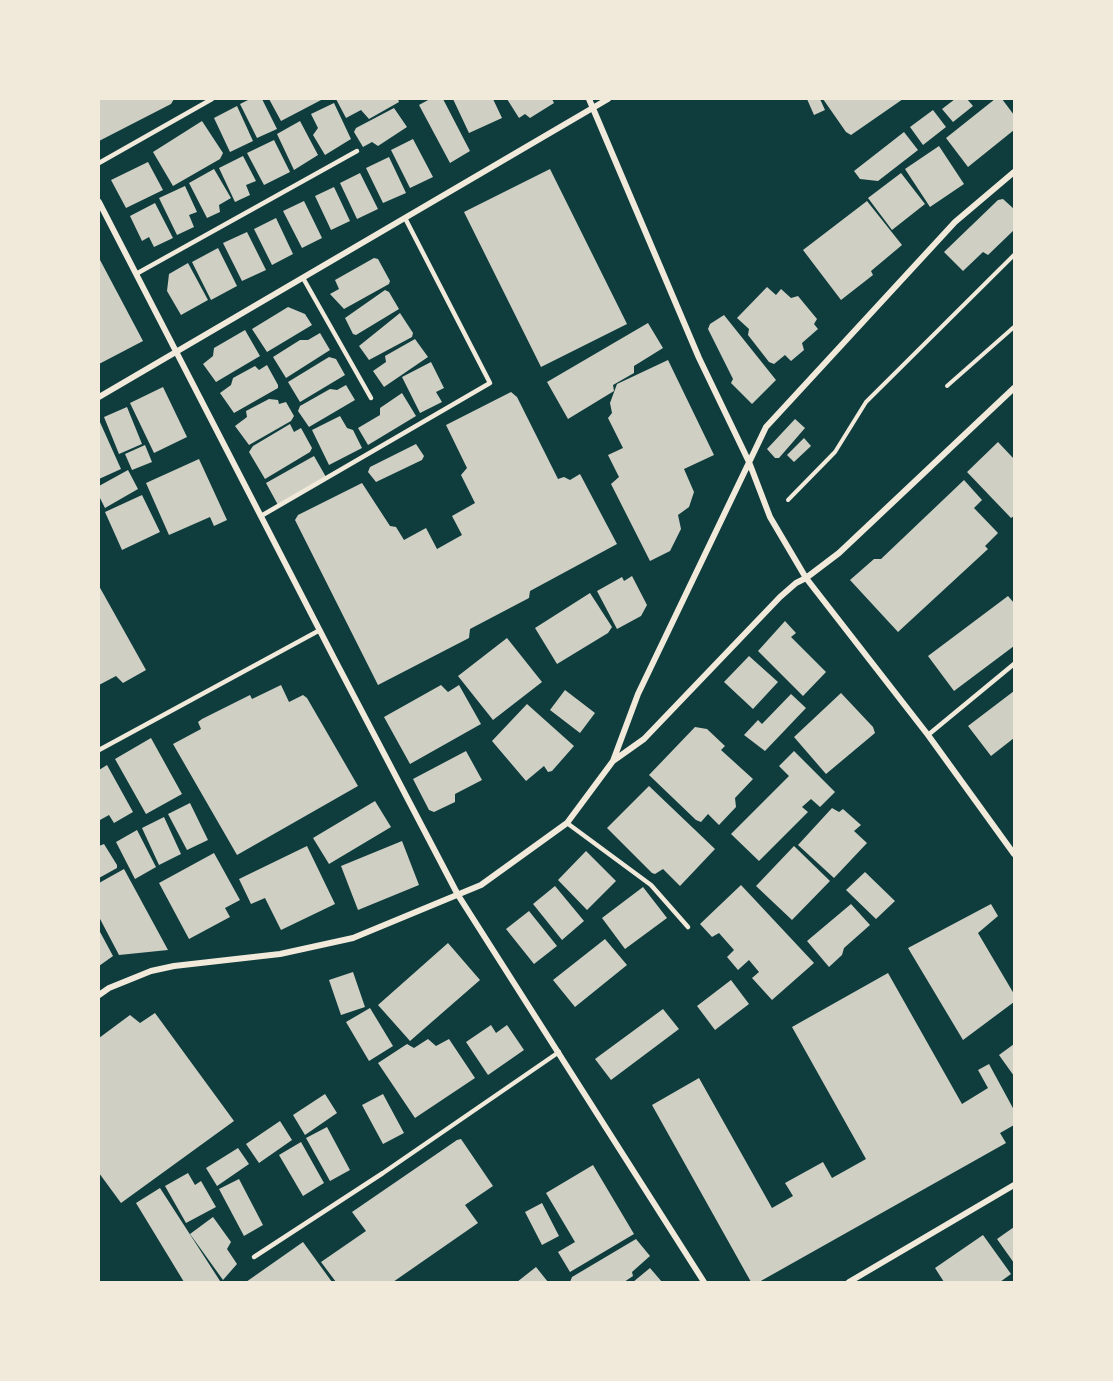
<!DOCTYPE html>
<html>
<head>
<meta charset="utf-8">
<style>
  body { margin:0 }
  #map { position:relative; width:1113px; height:1381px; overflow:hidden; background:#0f3d3e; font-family:Poppins,sans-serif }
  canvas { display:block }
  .frame { position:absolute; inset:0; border:100px solid #f1e9da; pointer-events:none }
</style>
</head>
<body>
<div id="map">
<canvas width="1113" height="1381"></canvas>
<div class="frame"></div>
</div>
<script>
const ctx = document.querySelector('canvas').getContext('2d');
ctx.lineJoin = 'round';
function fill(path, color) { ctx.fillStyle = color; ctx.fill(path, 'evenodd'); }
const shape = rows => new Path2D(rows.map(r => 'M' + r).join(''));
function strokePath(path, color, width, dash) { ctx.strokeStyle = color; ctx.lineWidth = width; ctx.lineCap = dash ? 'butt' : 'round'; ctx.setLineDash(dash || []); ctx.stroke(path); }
fill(shape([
  [99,99,174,99,171,104,99,141],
  [250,99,262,99,277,129,257,138,240,104],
  [269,99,323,99,281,121],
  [336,99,398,99,399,102,369,119,361,110,346,118],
  [430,99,443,99,470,151,450,163,419,105],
  [453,99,493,99,502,118,469,133],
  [507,99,552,99,554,103,530,118,525,114,519,118],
  [807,99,820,99,825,110,814,115],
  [823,99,903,99,851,135,846,132],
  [955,99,967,99,973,106,953,122,942,109],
  [995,99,1002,99,1014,115,1014,130,968,167,946,138],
  [334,103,351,139,325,155,313,135,318,128,311,114],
  [237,106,253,141,230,152,214,118],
  [394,108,407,127,378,146,372,142,363,147,354,132,356,128],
  [933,110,946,127,923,145,910,127],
  [202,121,223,153,220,159,173,186,153,152],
  [300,121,318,155,294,170,277,134],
  [904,132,918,150,878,181,860,179,854,171],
  [413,139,433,177,410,188,391,150],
  [274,140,290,172,264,185,247,153],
  [939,146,964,184,930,207,905,169],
  [243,156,256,181,246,185,250,195,235,202,219,168],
  [389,157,406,193,383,203,366,168],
  [148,162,163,190,126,208,111,180],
  [214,169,231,198,219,205,220,212,207,218,189,183],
  [550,169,627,324,541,367,464,212],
  [360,173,378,209,357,219,340,183],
  [901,173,925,204,892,230,868,198],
  [185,186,197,212,189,215,194,227,177,235,159,198],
  [334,187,350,221,331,230,315,196],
  [1003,199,1014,209,1014,230,988,255,983,252,963,271,944,252,998,200],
  [304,201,322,238,302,248,283,211],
  [867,201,902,245,871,271,873,275,841,300,803,250],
  [155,203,173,238,154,247,149,237,142,241,130,216],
  [276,218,293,254,272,265,254,229],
  [247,232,266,270,242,281,223,243],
  [218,248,237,286,211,300,192,262],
  [99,258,143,341,99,364],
  [374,258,378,259,390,281,389,284,344,309,330,294,339,289,335,280],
  [188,263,208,300,181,315,167,291,169,274],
  [767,287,776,295,781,289,791,298,798,296,817,319,814,324,818,329,802,343,804,350,791,361,785,355,774,364,769,362,748,335,749,329,737,318],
  [385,290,389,292,399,309,356,335,353,334,345,318],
  [288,307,305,314,312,325,267,352,252,329],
  [400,313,413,333,412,337,369,360,359,346],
  [724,315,776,380,752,404,731,383,733,379,708,329,710,324],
  [648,323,663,348,634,366,634,373,613,385,614,391,568,419,547,382],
  [245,330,260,356,216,382,203,364,213,356,214,348],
  [320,333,330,350,286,378,273,357,300,340,308,340],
  [415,339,428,357,384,387,373,371,386,362,385,356],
  [329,357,336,359,345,375,300,402,288,382],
  [668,360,714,455,684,469,694,492,689,507,678,515,681,529,670,551,650,561,611,484,619,477,608,455,623,448,608,418,612,413,610,403,617,384],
  [431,362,444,388,436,392,442,402,420,413,402,377],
  [267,365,278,385,278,388,234,413,220,393,231,385,233,378,255,366,259,370],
  [346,385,355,400,309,427,298,411,300,406,330,389,337,390],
  [163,387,187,437,154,453,130,403],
  [511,392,517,397,558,479,564,477,570,480,580,474,617,544,530,591,529,598,470,629,469,638,378,685,295,520,298,515,362,483,390,526,396,527,404,540,426,528,437,549,462,535,452,516,475,503,461,475,467,468,446,425],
  [402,393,416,416,368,445,358,428,380,415,380,408],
  [269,399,278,400,279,404,286,402,294,416,291,421,249,445,235,426,247,417,246,411],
  [127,407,142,444,119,454,104,417],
  [340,416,347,428,353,430,362,448,329,465,312,430],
  [795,419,805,428,779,458,775,458,767,449],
  [99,420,121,469,99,479],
  [290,424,294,432,301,428,312,448,310,452,265,479,249,452,253,446],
  [804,438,811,446,794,462,787,455],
  [998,442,1014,459,1014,516,1011,518,967,472],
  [416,444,424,456,422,460,376,482,368,472,370,467],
  [145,445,152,462,132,470,125,454],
  [314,456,326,477,278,505,266,483],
  [199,459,227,520,214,526,210,517,169,535,146,483],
  [128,470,138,489,105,508,99,496,99,486],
  [964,480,982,500,974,508,998,533,985,546,988,549,898,632,850,580,874,559,881,559],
  [142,495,160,532,122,550,105,512],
  [632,576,647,605,641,616,617,629,597,591,622,577,624,581],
  [99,586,146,670,123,683,116,676,99,685],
  [590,593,612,627,608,633,557,664,535,628],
  [1008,596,1014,603,1014,646,954,691,928,656],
  [785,621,796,633,791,637,826,672,803,696,758,651],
  [507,638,542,682,493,720,458,676],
  [749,656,778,682,753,709,724,682],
  [281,685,289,702,303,695,307,698,358,786,237,855,173,744,201,729,198,722,202,719,250,695,252,699],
  [441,685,448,692,459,685,481,724,410,764,384,717],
  [565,690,595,713,580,733,550,710],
  [1014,691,1014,738,991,756,968,726],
  [841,693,873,727,875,733,826,774,794,737],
  [791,694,806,708,765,751,744,735,758,720,762,724],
  [527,704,574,746,552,771,548,772,544,766,526,781,492,741],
  [695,727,707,729,725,746,721,750,753,779,735,798,736,807,719,825,708,814,701,822,696,820,649,775],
  [151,738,182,794,146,814,115,759],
  [466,751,482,780,455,794,455,802,434,812,429,810,413,779],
  [794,751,835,792,820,807,811,799,802,807,808,812,759,861,731,834,789,776,779,766],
  [107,765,133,812,114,823,109,815,100,820,99,817,99,770],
  [649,786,715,849,680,886,663,869,655,874,652,873,607,828],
  [375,801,391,827,329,864,313,838],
  [190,803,208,840,187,850,168,814],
  [832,808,839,812,843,809,861,825,854,831,867,843,834,878,798,845],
  [164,817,181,854,159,865,142,828],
  [137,830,156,867,135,879,116,842],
  [402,841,419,885,358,910,341,866],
  [104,844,117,865,117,868,99,878,99,846],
  [307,846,335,904,281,930,265,898,251,904,239,879],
  [794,846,830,881,792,920,756,886],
  [586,851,616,881,587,910,558,880],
  [214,853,240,900,225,908,230,917,189,939,159,883],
  [124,869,168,950,119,955,99,917,99,883],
  [865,872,895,901,876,919,846,890],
  [741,885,814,963,772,1000,752,978,759,972,749,960,738,970,727,957,734,950,719,933,712,937,700,924],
  [555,886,584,921,562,940,533,904],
  [643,887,667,918,625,949,602,918],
  [851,904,870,925,844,948,842,955,829,967,807,941],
  [991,904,998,916,978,933,1014,994,1014,1002,963,1040,908,948],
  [529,911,557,946,534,964,506,929],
  [99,930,113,956,99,966],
  [605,939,627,965,575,1007,553,980],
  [448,943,480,980,410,1041,378,1005],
  [353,972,365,1007,341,1015,329,980],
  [888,973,962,1104,988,1088,978,1070,989,1064,1014,1110,1014,1125,1000,1133,1006,1143,759,1282,751,1282,652,1105,699,1078,772,1208,793,1196,785,1183,823,1162,832,1178,866,1159,792,1027],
  [731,980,749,1004,715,1030,697,1006],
  [370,1008,393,1046,369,1061,346,1022],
  [663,1009,679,1029,611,1080,595,1059],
  [155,1013,234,1121,121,1203,99,1173,99,1038,130,1015,140,1023],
  [491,1025,496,1033,507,1025,524,1050,488,1075,466,1042],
  [428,1039,436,1046,449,1039,475,1078,415,1118,378,1063,407,1044,414,1048],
  [1014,1044,1014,1076,999,1055],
  [325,1094,337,1113,305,1135,293,1115],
  [383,1094,404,1133,383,1144,362,1105],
  [280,1121,292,1140,259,1163,246,1144],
  [327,1127,350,1170,330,1181,306,1138],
  [461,1139,493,1186,465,1205,478,1223,393,1282,336,1282,321,1262,366,1231,352,1212,457,1140],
  [301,1142,324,1183,303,1196,279,1155],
  [238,1148,249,1164,217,1186,206,1168],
  [593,1165,634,1234,570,1272,558,1252,575,1242,546,1193],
  [188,1173,195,1185,201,1181,216,1207,186,1223,165,1186],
  [239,1179,263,1225,244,1236,219,1189],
  [160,1188,191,1236,220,1281,184,1282,136,1203],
  [542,1203,559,1236,542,1245,525,1212],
  [213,1217,231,1242,227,1249,237,1264,223,1280,190,1234],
  [1014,1227,1014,1263,997,1239],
  [983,1235,1011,1274,1000,1282,944,1282,935,1268],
  [636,1239,650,1256,632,1272,633,1276,624,1282,570,1282,572,1277],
  [303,1242,332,1282,246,1282],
  [536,1267,548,1282,517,1282],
  [650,1268,662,1282,633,1282]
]), '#cfcfc3');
strokePath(shape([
  [947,386,1014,327],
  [788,500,835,452,866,402,1014,255]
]), '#f1e9da', 4);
strokePath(shape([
  [99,163,212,99],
  [136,274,357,151],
  [303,278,371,398],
  [261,516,490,383,405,218],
  [928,735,1014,664],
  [99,750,320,630],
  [567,823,651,885,688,927],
  [254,1257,383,1173,559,1052]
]), '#f1e9da', 4.5);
strokePath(shape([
  [589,99,699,358,749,462,770,517,806,578,928,735,1014,854],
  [99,202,335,660,458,895,704,1282],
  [99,397,608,99],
  [613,761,644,739,780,597,796,583,806,578,839,553,1014,388],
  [99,995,109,988,151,971,174,966,280,954,353,938,481,885,567,823,613,761,638,694,766,427,955,222,1014,172],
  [849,1282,1014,1185]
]), '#f1e9da', 6);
</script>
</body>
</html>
